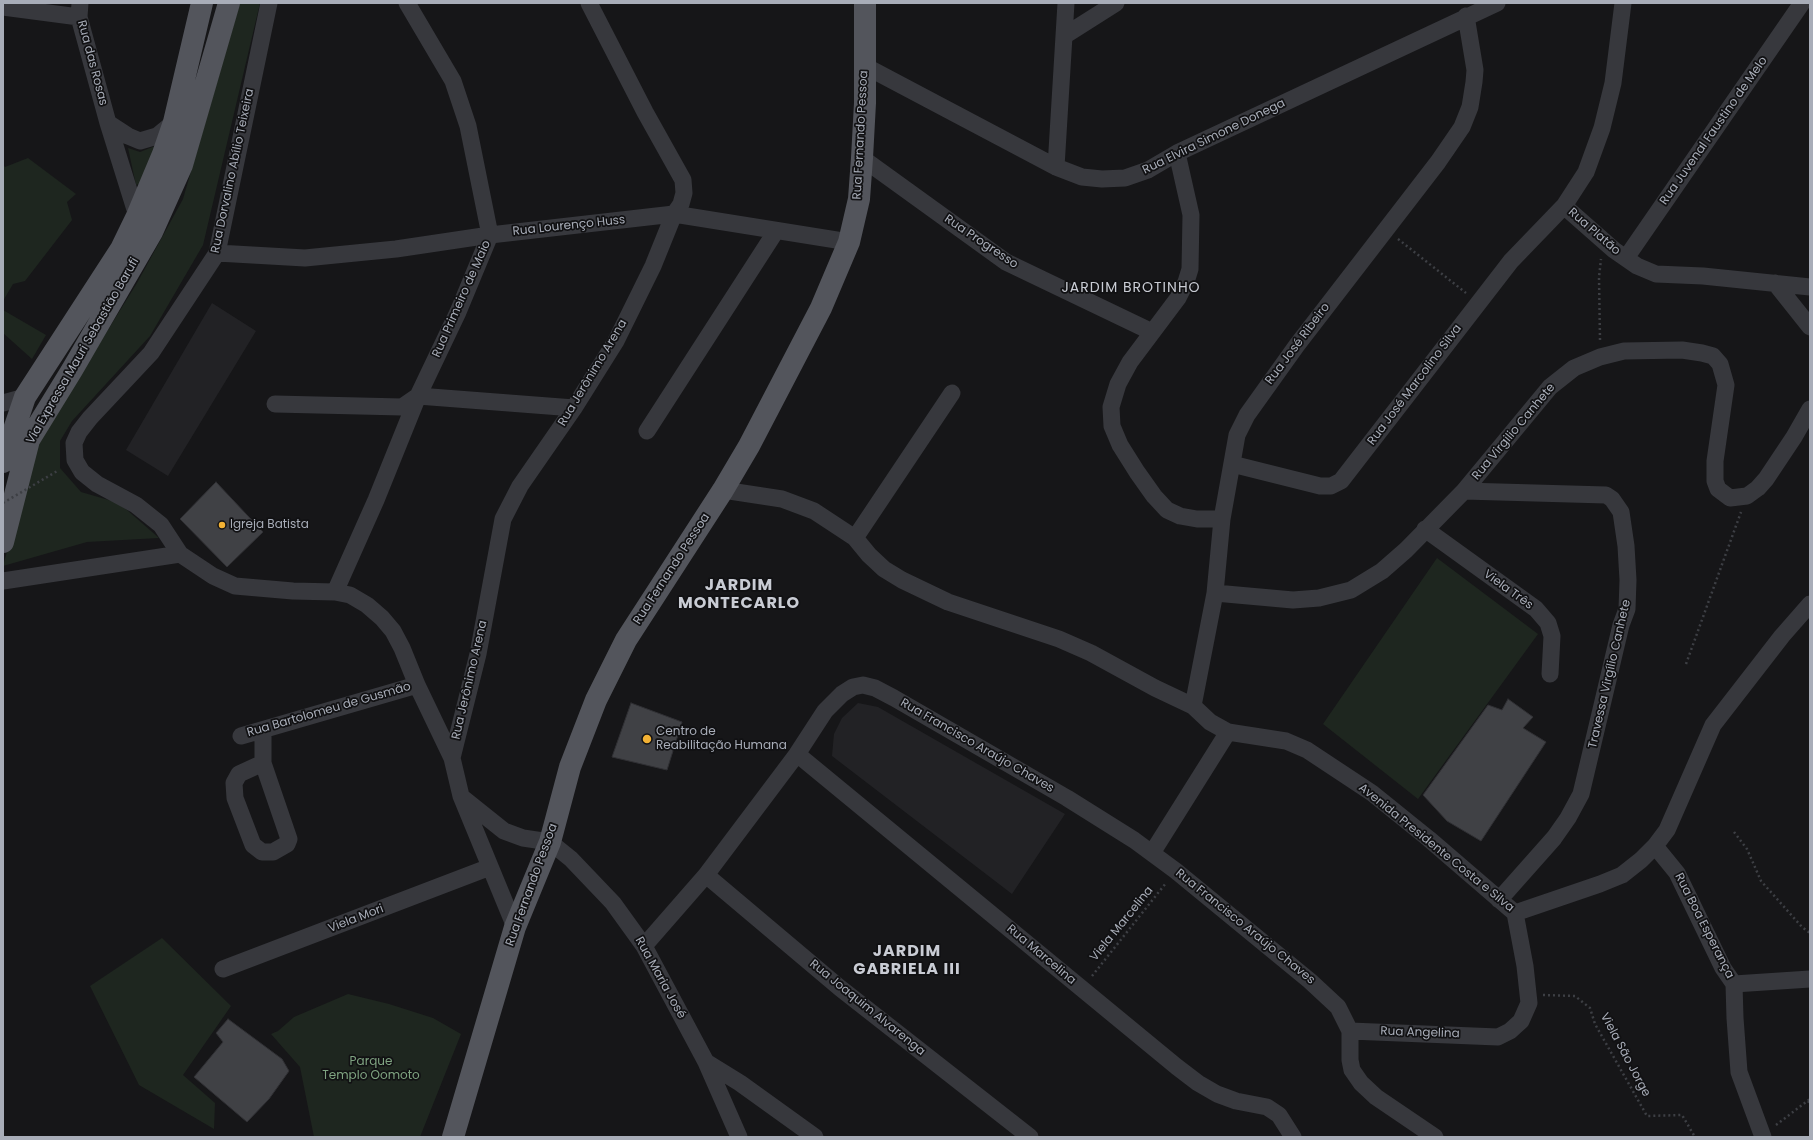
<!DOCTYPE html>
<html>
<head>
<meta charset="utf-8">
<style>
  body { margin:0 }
  #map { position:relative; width:1813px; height:1140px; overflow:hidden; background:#161618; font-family:Poppins,sans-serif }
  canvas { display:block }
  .frame { position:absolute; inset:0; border:4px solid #a8adb8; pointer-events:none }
</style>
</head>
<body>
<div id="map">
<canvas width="1813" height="1140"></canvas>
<div class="frame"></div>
</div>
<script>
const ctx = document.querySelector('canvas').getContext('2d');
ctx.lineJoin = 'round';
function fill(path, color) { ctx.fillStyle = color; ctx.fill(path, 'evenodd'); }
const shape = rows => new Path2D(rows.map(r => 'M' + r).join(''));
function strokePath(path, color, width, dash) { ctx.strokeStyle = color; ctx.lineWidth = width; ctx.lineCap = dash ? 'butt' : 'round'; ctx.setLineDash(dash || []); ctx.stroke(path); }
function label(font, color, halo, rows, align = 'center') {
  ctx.font = font + ' Poppins,sans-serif'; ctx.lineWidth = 3.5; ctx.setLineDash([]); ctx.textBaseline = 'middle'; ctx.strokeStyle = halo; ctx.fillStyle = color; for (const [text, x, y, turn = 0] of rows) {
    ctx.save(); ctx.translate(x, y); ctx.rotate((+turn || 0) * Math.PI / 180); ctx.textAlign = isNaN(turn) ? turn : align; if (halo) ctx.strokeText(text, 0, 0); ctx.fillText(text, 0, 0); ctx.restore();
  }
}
fill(shape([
  [212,303,256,331,168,476,126,450],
  [858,703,878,707,1065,814,1012,894,832,756,834,734,842,718]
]), '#222225');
fill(shape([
  [240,3,260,3,203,245,150,336,72,421,60,441,60,468,81,492,119,503,159,538,87,542,3,566,36,446,137,283,183,199],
  [155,146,144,182,136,185,128,148,140,152],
  [28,158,76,194,67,202,72,220,25,281,13,284,3,301,3,165,5,167],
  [3,310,46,335,32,359,3,333],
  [1437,558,1538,634,1418,799,1323,724],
  [162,938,231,1006,183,1075,215,1103,214,1129,139,1085,90,986],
  [348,994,389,1004,433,1018,461,1034,420,1137,314,1137,300,1067,271,1034,278,1031,294,1017]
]), '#1e261f');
const building = shape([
  [216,482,263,532,227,567,180,519,216,482],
  [1508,699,1533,717,1523,728,1546,742,1481,841,1447,821,1423,795,1488,705,1502,710,1508,699],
  [631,703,682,722,667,770,612,757,631,703],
  [228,1019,282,1059,289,1071,269,1099,247,1122,194,1077,223,1042,216,1033,228,1019]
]);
fill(building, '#404145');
strokePath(building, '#303034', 1);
strokePath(shape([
  [1398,239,1466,293],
  [1600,340,1599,277,1601,259],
  [1686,664,1741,512],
  [1734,832,1747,849,1761,881,1802,927,1810,933],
  [1092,976,1166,883],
  [1543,995,1575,996,1590,1008,1595,1024,1647,1116,1682,1115,1695,1137],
  [1808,1101,1810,1104],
  [1776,1125,1810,1099]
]), '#3d3f44', 2.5, [2, 3]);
strokePath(shape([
  [80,3,79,17,108,123,137,216,142,221],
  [1623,3,1613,83,1602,128,1586,172,1564,206,1614,250,1637,266,1656,274,1703,276,1810,287],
  [3,7,79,17],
  [1064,36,1116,3],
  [865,66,1056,167,1082,177,1102,179,1125,178,1148,170,1177,153,1497,3],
  [108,123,128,136,140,141,157,136,174,122],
  [1177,153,1191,215,1190,269,1186,282,1178,298,1130,362,1118,384,1111,407,1112,426,1120,445,1137,472,1154,496,1167,510,1180,516,1197,519,1222,519],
  [862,158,1006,262,1152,332],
  [1056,167,1066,3],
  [217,253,305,258,396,249,490,235,674,214,849,242],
  [1626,258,1802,3],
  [1775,283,1810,327],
  [3,403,25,397],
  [275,404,402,407,418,396,574,408],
  [647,431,776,231],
  [1232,464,1320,486,1331,486,1341,481,1511,261,1564,206],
  [723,490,782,499,814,511,855,538,869,555,884,569,902,580,948,602,1059,639,1091,653,1155,688,1193,706,1210,722,1228,732,1286,741,1307,750,1372,793,1429,839,1515,913,1600,884,1622,875,1641,860,1655,846,1667,830,1713,725,1782,636,1810,604],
  [1464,491,1606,495,1612,499,1621,512,1626,546,1628,580,1627,609,1621,625,1581,794,1568,818,1554,838,1499,900],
  [1425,529,1536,609,1548,623,1552,636,1550,674],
  [855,538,952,393],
  [180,554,161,525,136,505,97,484,82,472,75,460,74,443,79,432,90,418,151,353,217,253,269,3],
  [3,581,180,554,213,576,235,586,293,591,335,592,350,595,367,605,382,618,393,631,402,648,417,685,452,758,461,796,515,927],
  [335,592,376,500,418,396,458,312,490,235,468,126,453,81,407,3],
  [1215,593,1293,600,1319,598,1351,590,1382,571,1406,550,1464,491,1550,387,1574,368,1600,357,1624,351,1682,350,1702,353,1713,356,1720,364,1726,385,1715,461,1715,481,1718,489,1730,498,1747,496,1758,488,1766,479,1794,437,1810,409],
  [1193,706,1215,593,1222,519,1237,435,1247,415,1297,345,1438,162,1462,127,1470,107,1474,82,1475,70,1466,16],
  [241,736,417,685],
  [797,754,1177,1067,1198,1083,1217,1094,1236,1101,1267,1107,1279,1115,1293,1137],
  [452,758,478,654,503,519,520,486,574,408,616,341,653,266,674,214,681,204,684,193,683,180,645,112,589,3],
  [263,763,239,774,234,783,235,798,253,845,262,852,273,852,287,844,289,839,263,763,263,730],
  [464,799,504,831,523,838,550,842,571,859,613,903,644,946,706,1062,739,1137],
  [1655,846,1677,873,1723,968,1734,984,1810,979],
  [1152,853,1228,732],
  [706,875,840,988,1030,1137],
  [644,946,706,875,797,754,825,711,842,694,853,687,863,685,875,688,894,698,1067,798,1134,840,1176,871,1310,981,1338,1007,1350,1031],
  [223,969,490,867],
  [1734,984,1735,1018,1739,1072,1763,1137],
  [706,1062,740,1083,815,1137],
  [1435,1137,1376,1097,1361,1083,1352,1070,1350,1060,1350,1031,1498,1037,1510,1031,1521,1021,1529,1003,1525,966,1515,913]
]), '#37383d', 17);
strokePath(shape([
  [3,462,25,397,121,249,137,216,163,154,174,122,202,3],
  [3,542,29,440,72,370,152,232,182,165,229,3],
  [453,1137,515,927,550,842,570,767,596,700,626,640,723,490,749,446,821,308,849,242,859,199,862,158,865,103,865,3]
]), '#53555c', 22);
strokePath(shape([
  [3,503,59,470]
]), '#3d3f44', 2.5, [2, 3]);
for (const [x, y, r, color] of [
  [222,525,4,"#f2b134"],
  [647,739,5,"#f2b134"]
]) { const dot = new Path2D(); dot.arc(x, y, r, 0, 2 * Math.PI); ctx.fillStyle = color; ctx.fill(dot); strokePath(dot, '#111113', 1.5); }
label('12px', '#a8adb8', '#111113', [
  ["Rua das Rosas",92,63,75],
  ["Rua Juvenal Faustino de Melo",1714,131,-55],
  ["Rua Fernando Pessoa",861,135,-87],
  ["Rua Elvira Simone Donega",1214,137,-26],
  ["Rua Dorvalino Abílio Teixeira",233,171,-78],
  ["Rua Lourenço Huss",569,226,-6],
  ["Rua Platão",1594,232,41],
  ["Rua Progresso",981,242,34],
  ["Rua Primeiro de Maio",462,299,-66],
  ["Rua José Ribeiro",1298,344,-53],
  ["Via Expressa Mauri Sebastião Barufi",83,351,-60],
  ["Rua Jerônimo Arena",593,373,-59],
  ["Rua José Marcolino Silva",1415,385,-53],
  ["Rua Virgilio Canhete",1514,432,-50],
  ["Rua Fernando Pessoa",672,569,-57],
  ["Viela Três",1508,590,36],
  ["Travessa Virgílio Canhete",1610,674,-77],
  ["Rua Jerônimo Arena",470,680,-77],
  ["Rua Bartolomeu de Gusmão",329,710,-16],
  ["Rua Francisco Araújo Chaves",977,746,30],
  ["Avenida Presidente Costa e Silva",1436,848,39],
  ["Rua Fernando Pessoa",532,885,-70],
  ["Viela Mori",356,919,-21],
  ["Viela Marcelina",1122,924,-51],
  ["Rua Boa Esperança",1704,926,63],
  ["Rua Francisco Araújo Chaves",1245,927,39],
  ["Rua Marcelina",1041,955,40],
  ["Rua Maria José",660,978,61],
  ["Rua Joaquim Alvarenga",867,1008,39],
  ["Rua Angelina",1420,1033,2],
  ["Viela São Jorge",1625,1055,62]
]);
label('12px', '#a8adb8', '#111113', [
  ["Igreja Batista",230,525],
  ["Centro de",656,732],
  ["Reabilitação Humana",656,746]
], 'left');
label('12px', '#7fa381', '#111113', [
  ["Parque",371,1062],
  ["Templo Oomoto",371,1076]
]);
ctx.letterSpacing = '1px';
label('14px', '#c9ccd4', '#111113', [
  ["JARDIM BROTINHO",1131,288]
]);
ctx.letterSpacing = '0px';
ctx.letterSpacing = '1px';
label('bold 16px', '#c9ccd4', '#111113', [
  ["JARDIM",739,586],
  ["MONTECARLO",739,604],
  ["JARDIM",907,952],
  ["GABRIELA III",907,970]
]);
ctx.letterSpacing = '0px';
</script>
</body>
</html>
